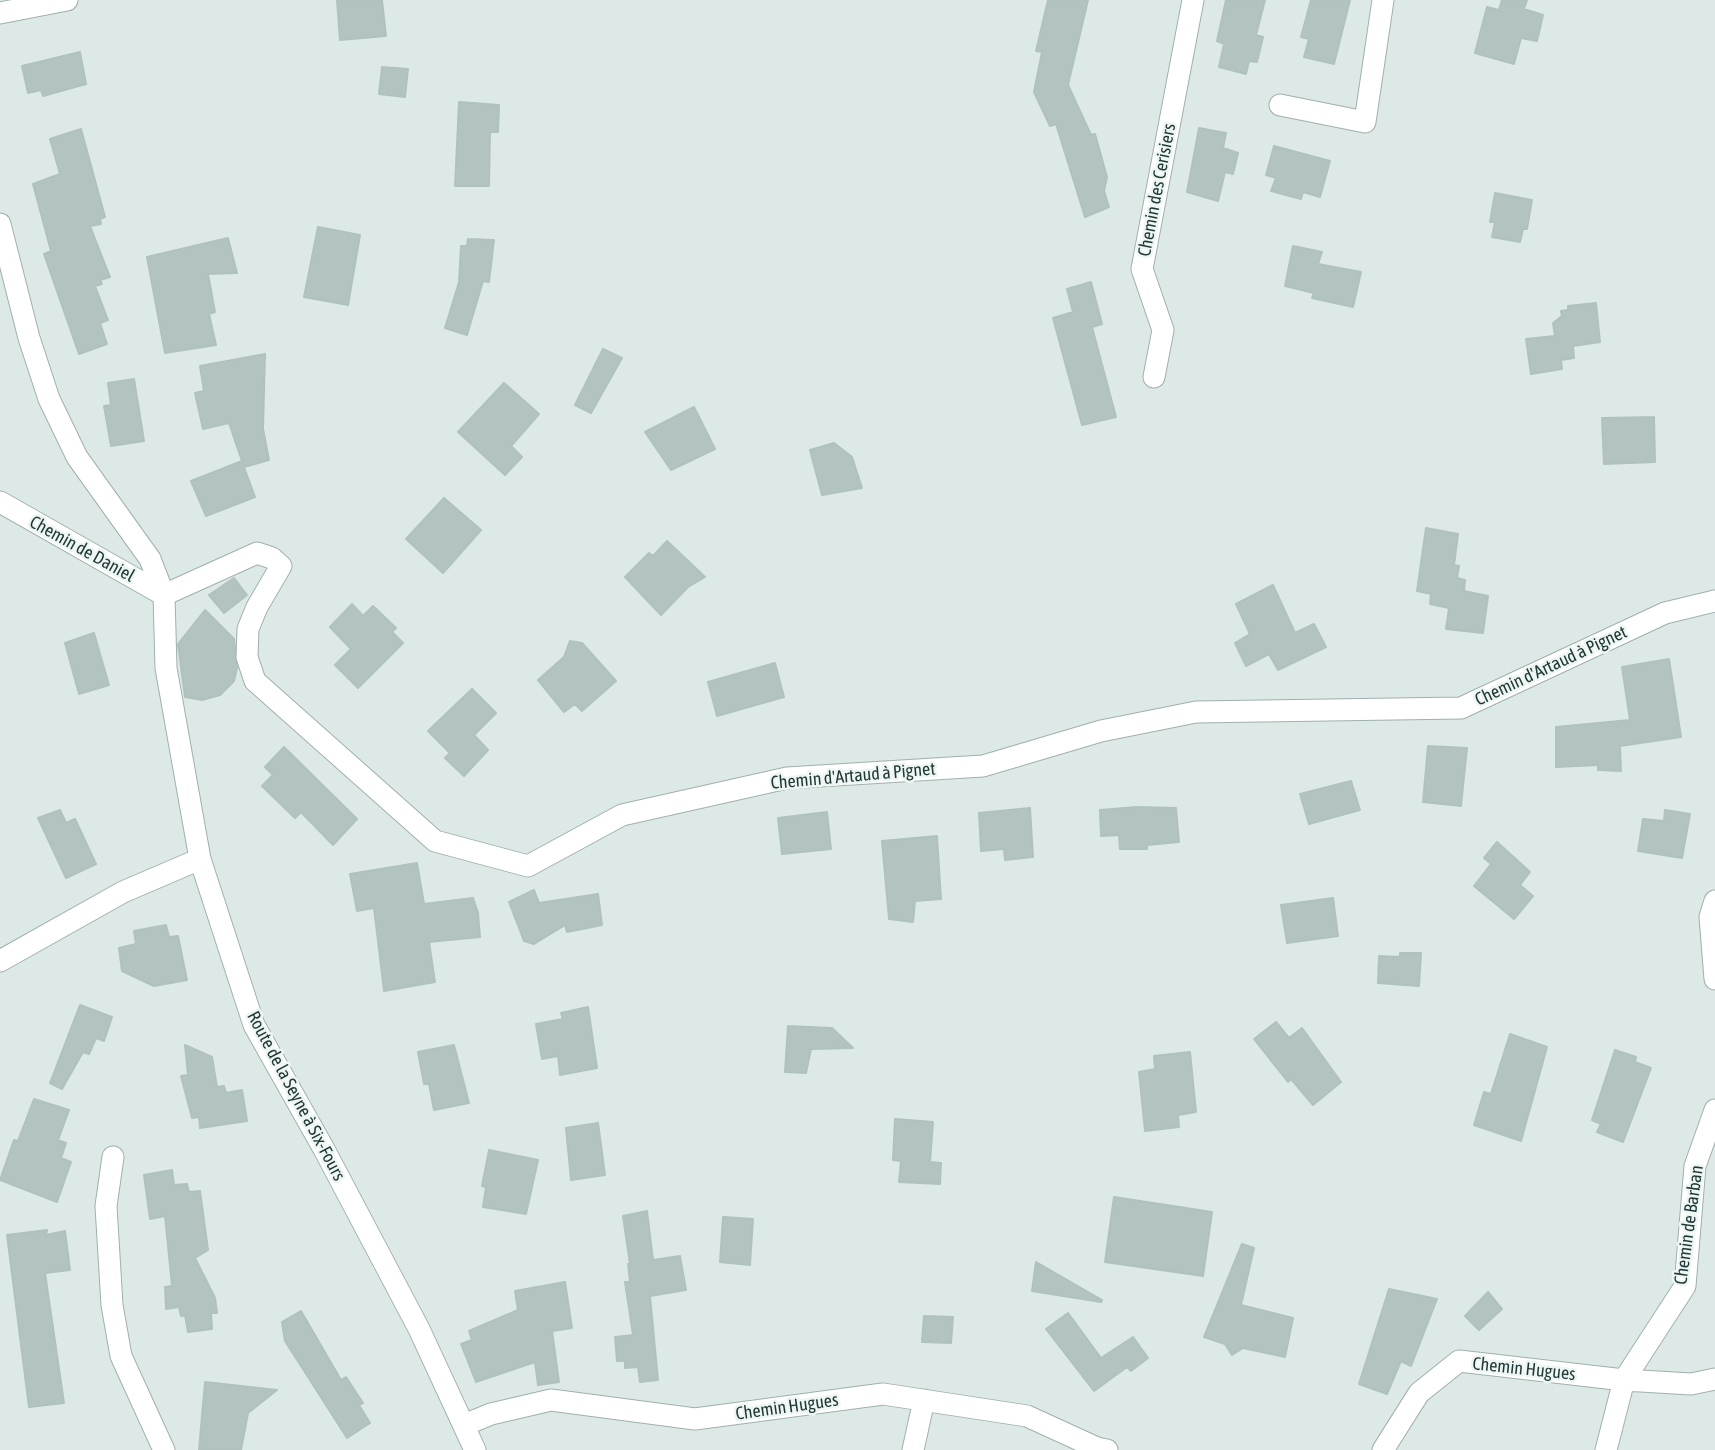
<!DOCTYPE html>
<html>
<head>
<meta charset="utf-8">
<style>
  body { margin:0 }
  canvas { display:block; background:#dde9e6 }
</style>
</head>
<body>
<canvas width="1715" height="1450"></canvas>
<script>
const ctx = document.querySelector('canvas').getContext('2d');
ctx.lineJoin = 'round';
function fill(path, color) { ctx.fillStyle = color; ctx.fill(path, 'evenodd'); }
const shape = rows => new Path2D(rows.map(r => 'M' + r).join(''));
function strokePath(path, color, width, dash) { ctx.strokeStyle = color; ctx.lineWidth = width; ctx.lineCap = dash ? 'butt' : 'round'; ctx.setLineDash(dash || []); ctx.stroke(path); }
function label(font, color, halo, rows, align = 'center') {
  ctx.font = font + ' "Asap Condensed",sans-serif'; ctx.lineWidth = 5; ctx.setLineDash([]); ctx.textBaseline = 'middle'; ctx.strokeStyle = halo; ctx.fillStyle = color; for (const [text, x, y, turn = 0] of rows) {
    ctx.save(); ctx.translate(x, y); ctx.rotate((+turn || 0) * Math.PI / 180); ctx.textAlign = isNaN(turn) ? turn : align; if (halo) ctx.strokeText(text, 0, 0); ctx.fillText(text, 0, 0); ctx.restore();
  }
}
const building = shape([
  [337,0,382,0,386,36,340,40,337,0],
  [1048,0,1088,0,1068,85,1091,135,1095,134,1107,177,1104,191,1109,207,1085,217,1056,124,1050,126,1034,92,1042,52,1036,51,1048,0],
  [1226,0,1265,0,1256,35,1263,37,1257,62,1249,61,1246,74,1219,67,1224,44,1217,41,1226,0],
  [1311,0,1350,0,1334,64,1304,57,1309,39,1301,37,1311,0],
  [1502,0,1527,0,1524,9,1543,15,1537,41,1521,38,1514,64,1475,53,1487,7,1499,10,1502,0],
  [80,52,86,84,43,96,41,90,28,93,22,66,80,52],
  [382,67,408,69,405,97,379,94,382,67],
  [459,102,499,105,498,132,490,132,489,186,455,186,459,102],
  [1199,128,1226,133,1223,148,1238,153,1233,174,1225,172,1218,201,1187,192,1199,128],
  [81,129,105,217,100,219,101,224,90,226,110,277,100,280,102,284,95,286,108,320,100,323,107,344,79,354,44,254,51,251,33,184,60,174,50,139,81,129],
  [1274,146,1330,161,1320,197,1303,192,1301,199,1271,191,1276,178,1266,175,1274,146],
  [1495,193,1532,200,1527,229,1523,229,1520,242,1492,237,1495,222,1490,222,1495,193],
  [318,227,360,235,348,305,304,297,318,227],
  [228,238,237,273,208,274,215,312,209,314,216,345,165,353,147,257,228,238],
  [468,239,494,240,489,282,483,281,467,335,445,328,459,282,461,246,467,246,468,239],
  [1293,246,1322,252,1318,264,1361,272,1353,307,1312,298,1314,293,1285,286,1293,246],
  [1091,282,1102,324,1092,327,1116,417,1082,425,1053,318,1073,312,1067,289,1091,282],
  [1596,303,1600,342,1573,346,1574,358,1561,360,1562,369,1531,374,1526,339,1555,336,1553,323,1562,316,1561,311,1568,310,1568,306,1596,303],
  [603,349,622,358,591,413,575,405,603,349],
  [265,354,263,429,269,460,244,467,255,497,206,516,191,481,242,461,243,464,229,423,203,429,195,393,204,391,200,366,265,354],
  [134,379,144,441,111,446,104,406,111,405,108,383,134,379],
  [504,383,539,414,511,446,522,457,505,475,458,432,504,383],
  [694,407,715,449,671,470,645,432,694,407],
  [1654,417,1655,462,1604,464,1602,418,1654,417],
  [834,443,852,457,862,488,822,495,810,450,834,443],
  [444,498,481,530,443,573,406,539,444,498],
  [1426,528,1458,534,1454,565,1459,566,1457,578,1465,580,1464,591,1488,596,1483,633,1446,629,1449,608,1430,604,1431,594,1417,591,1426,528],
  [667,541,705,577,688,587,661,615,625,577,649,553,653,556,667,541],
  [234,578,247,595,224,613,209,595,234,578],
  [1273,585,1295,633,1314,624,1326,647,1278,670,1269,654,1246,666,1235,643,1250,634,1236,604,1273,585],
  [352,604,363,616,373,606,396,628,392,632,403,643,358,688,335,665,351,649,330,627,352,604],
  [205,610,234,639,237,668,234,681,220,695,202,700,185,697,178,644,205,610],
  [94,633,109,685,79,694,65,643,94,633],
  [570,641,582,643,616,681,582,711,575,704,564,712,538,680,564,657,570,641],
  [1669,659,1681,737,1620,746,1621,771,1598,770,1598,765,1556,767,1556,727,1630,720,1622,667,1669,659],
  [775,663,784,697,717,716,708,682,775,663],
  [472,689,496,713,474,735,488,750,464,776,445,758,450,753,428,731,472,689],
  [1428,746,1467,748,1461,806,1423,802,1428,746],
  [284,747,357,819,333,845,301,812,295,818,262,786,273,775,265,767,284,747],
  [1351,781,1360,810,1309,824,1300,794,1351,781],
  [1137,807,1176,808,1179,842,1147,845,1147,849,1120,849,1119,835,1101,836,1100,810,1137,807],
  [1030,808,1033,857,1005,860,1004,849,981,851,979,813,1030,808],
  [60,810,66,823,75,819,96,864,66,878,38,818,60,810],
  [1665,810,1690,814,1682,858,1638,851,1643,819,1664,821,1665,810],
  [827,812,831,849,782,854,778,818,827,812],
  [937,836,941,899,915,901,913,922,889,919,882,841,937,836],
  [1497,842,1530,872,1520,885,1533,896,1514,919,1474,886,1491,864,1484,858,1497,842],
  [417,863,424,904,473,898,478,913,480,937,429,942,435,982,384,991,374,908,357,911,350,874,417,863],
  [534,890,539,903,598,894,602,925,567,932,565,925,534,944,524,941,509,902,534,890],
  [1333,898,1338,936,1287,943,1281,905,1333,898],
  [166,925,169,937,178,936,187,980,154,986,122,971,119,948,136,944,134,931,166,925],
  [1400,953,1421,953,1419,986,1378,983,1379,956,1400,957,1400,953],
  [80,1005,112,1017,104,1041,96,1038,89,1054,83,1052,62,1089,50,1083,80,1005],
  [588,1007,597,1068,560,1075,558,1056,542,1059,536,1024,563,1019,561,1013,588,1007],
  [1276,1022,1289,1038,1302,1028,1341,1082,1313,1105,1291,1079,1288,1082,1254,1039,1276,1022],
  [788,1026,832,1028,853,1048,811,1049,806,1073,785,1072,788,1026],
  [1510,1034,1547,1047,1521,1141,1474,1125,1484,1092,1491,1094,1510,1034],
  [185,1045,212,1057,217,1087,224,1086,226,1093,242,1090,247,1121,200,1128,199,1117,192,1118,181,1076,188,1075,185,1045],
  [454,1045,469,1103,434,1110,429,1084,424,1084,418,1052,454,1045],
  [1615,1050,1636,1057,1635,1062,1651,1068,1623,1142,1597,1132,1601,1124,1592,1120,1615,1050],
  [1190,1052,1196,1112,1178,1115,1179,1127,1145,1131,1139,1072,1155,1069,1154,1056,1190,1052],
  [34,1099,69,1110,58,1140,66,1143,61,1158,71,1162,57,1202,0,1180,14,1140,18,1141,34,1099],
  [895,1119,933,1122,930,1162,941,1163,940,1184,899,1182,901,1161,893,1160,895,1119],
  [598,1123,605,1175,571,1180,566,1128,598,1123],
  [489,1150,538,1160,526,1214,483,1207,486,1187,482,1186,489,1150],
  [172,1170,174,1185,187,1184,189,1192,200,1191,208,1250,195,1258,215,1298,217,1313,211,1313,212,1329,188,1332,185,1315,181,1316,179,1307,166,1309,165,1287,172,1286,165,1216,150,1219,144,1175,172,1170],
  [1114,1197,1212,1212,1203,1276,1105,1262,1114,1197],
  [647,1211,653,1260,680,1256,686,1290,650,1296,658,1380,640,1382,638,1367,625,1368,625,1361,617,1361,615,1337,633,1335,625,1282,630,1282,628,1264,630,1264,623,1216,647,1211],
  [723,1217,753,1219,750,1265,720,1262,723,1217],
  [47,1230,46,1235,65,1231,70,1270,45,1273,64,1403,29,1407,7,1235,47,1230],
  [1242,1244,1254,1248,1241,1305,1293,1318,1285,1357,1243,1348,1232,1355,1225,1344,1204,1337,1242,1244],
  [1036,1262,1102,1300,1101,1302,1032,1291,1036,1262],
  [565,1282,572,1328,552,1331,559,1382,538,1385,535,1362,476,1382,461,1344,472,1340,469,1331,518,1310,515,1291,565,1282],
  [1389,1289,1437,1299,1411,1366,1401,1361,1387,1394,1359,1384,1389,1289],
  [1488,1292,1502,1309,1479,1330,1465,1316,1488,1292],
  [301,1311,341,1380,346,1377,363,1403,359,1405,370,1423,347,1438,285,1341,282,1322,301,1311],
  [1068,1313,1101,1358,1133,1337,1148,1358,1131,1371,1127,1367,1094,1391,1046,1329,1068,1313],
  [924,1316,953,1317,951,1343,922,1342,924,1316],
  [205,1382,277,1390,248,1413,241,1450,199,1450,205,1382]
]);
fill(building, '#b3c3bf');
strokePath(building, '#b0c2be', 2);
const minor = shape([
  [0,13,67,0],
  [1280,105,1365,122,1383,0],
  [0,224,29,338,49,399,77,457,150,559,164,595,166,668,200,859,254,1025,325,1151,419,1329,475,1450],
  [1154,377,1163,330,1142,269,1193,0],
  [0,502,164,595],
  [164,595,257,553,272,558,281,566,257,607,248,629,247,657,255,681,435,841,528,866,622,815,787,778,983,766,1101,731,1196,712,1461,708,1665,613,1715,601],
  [1715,901,1710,917,1715,979],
  [0,961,123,892,200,859],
  [113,1157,106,1206,112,1305,121,1356,164,1450],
  [464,1425,491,1414,551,1400,695,1419,883,1394,1027,1416,1097,1448,1107,1450],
  [913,1450,924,1400],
  [1383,1450,1419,1393,1459,1361,1624,1380,1691,1384,1715,1379],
  [1606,1450,1624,1380,1685,1286,1695,1166,1715,1110]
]);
strokePath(minor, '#a0b0ae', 23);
strokePath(minor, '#fff', 21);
label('18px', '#1f3736', '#edf6f3', [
  ["Chemin des Cerisiers",1157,190,-79],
  ["Chemin de Daniel",82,549,29],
  ["Chemin d'Artaud à Pignet",1551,666,-25],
  ["Chemin d'Artaud à Pignet",853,776,-5],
  ["Route de la Seyne à Six-Fours",296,1096,62],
  ["Chemin de Barban",1689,1225,-82],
  ["Chemin Hugues",1524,1369,6],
  ["Chemin Hugues",787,1407,-8]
]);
</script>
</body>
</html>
